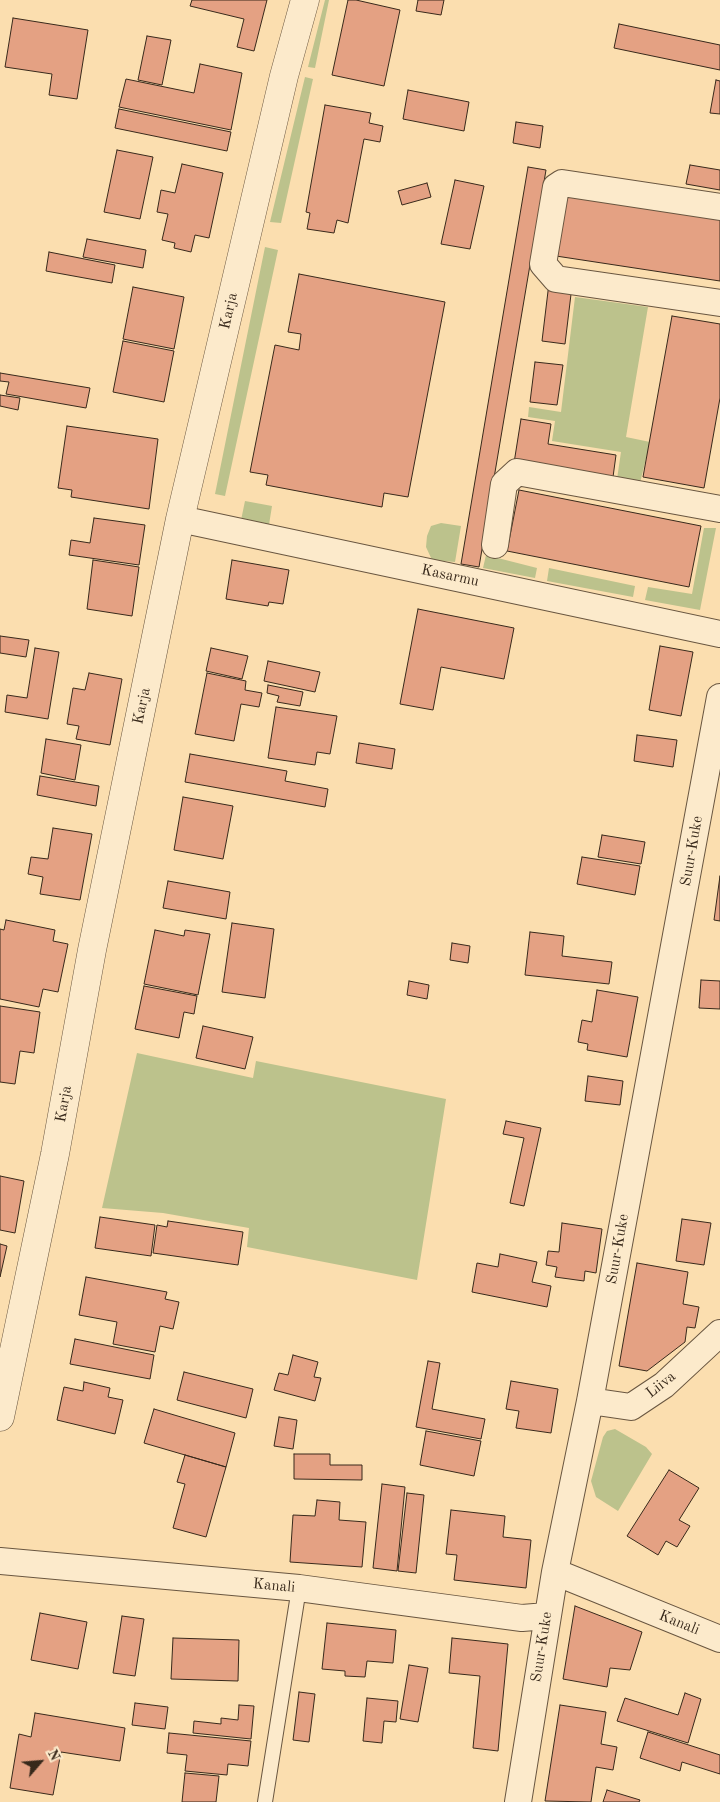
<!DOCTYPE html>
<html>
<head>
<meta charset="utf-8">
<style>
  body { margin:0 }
  #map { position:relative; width:720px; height:1802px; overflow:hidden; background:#fbdeaf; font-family:"Old Standard TT",serif }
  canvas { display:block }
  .north { position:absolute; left:15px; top:1737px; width:50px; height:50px; -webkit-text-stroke:4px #fceacb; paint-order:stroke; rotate:63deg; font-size:14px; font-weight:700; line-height:20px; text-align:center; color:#38291b }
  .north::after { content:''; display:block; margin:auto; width:18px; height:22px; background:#38291b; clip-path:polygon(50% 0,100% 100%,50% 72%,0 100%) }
</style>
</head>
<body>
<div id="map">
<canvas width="720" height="1802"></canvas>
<div class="north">N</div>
</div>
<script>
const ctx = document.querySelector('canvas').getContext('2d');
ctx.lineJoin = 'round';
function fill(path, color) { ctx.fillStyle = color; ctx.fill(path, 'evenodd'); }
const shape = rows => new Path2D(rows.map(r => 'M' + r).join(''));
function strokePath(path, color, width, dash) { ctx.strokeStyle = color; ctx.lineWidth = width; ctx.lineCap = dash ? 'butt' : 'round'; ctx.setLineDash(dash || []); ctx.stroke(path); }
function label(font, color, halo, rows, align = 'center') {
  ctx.font = font + ' "Old Standard TT",serif'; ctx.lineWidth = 4.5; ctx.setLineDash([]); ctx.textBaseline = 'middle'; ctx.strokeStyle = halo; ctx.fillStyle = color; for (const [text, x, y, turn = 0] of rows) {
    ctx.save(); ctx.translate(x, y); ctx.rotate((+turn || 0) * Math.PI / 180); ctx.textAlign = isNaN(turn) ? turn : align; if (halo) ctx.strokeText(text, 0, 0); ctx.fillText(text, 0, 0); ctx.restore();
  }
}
fill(shape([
  [325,0,329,0,315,68,308,67],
  [305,77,313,79,281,223,270,222],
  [265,247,278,250,225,496,215,494],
  [575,297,648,307,626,437,650,442,640,483,617,479,621,452,552,441,555,421,528,417,529,407,561,412],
  [245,501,272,506,268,531,240,525],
  [441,523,461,526,455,562,432,560,426,547,427,536,431,526],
  [704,528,716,528,700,610,645,600,648,587,692,594],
  [486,555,537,568,535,578,483,568],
  [549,568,635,586,633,597,547,581],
  [137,1053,253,1078,256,1061,446,1099,417,1280,247,1247,249,1228,163,1213,102,1208],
  [615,1429,646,1447,652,1454,618,1511,596,1497,591,1481,603,1437,607,1431]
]), '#bcc28c');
const building = shape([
  [192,0,267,0,254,51,237,47,244,19,190,6,192,0],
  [348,0,356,0,400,10,384,86,332,75,348,0],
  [418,0,444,0,441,15,416,11,418,0],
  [13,18,88,30,77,99,49,95,52,74,5,67,13,18],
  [619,24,720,45,720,70,614,48,619,24],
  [147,36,171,40,162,85,138,80,147,36],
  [200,64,242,73,231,130,119,107,126,79,194,93,200,64],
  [716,80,720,81,720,114,710,113,716,80],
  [408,90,469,102,464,131,403,119,408,90],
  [325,105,371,113,369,123,383,126,380,142,364,139,348,223,337,220,334,233,307,229,310,213,306,212,325,105],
  [119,109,231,132,227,151,115,128,119,109],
  [516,122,543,126,540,148,513,143,516,122],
  [117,150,153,157,140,219,104,212,117,150],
  [182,164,223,173,209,238,195,235,191,252,174,248,175,243,162,240,168,214,157,212,161,190,175,193,182,164],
  [690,165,720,170,720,190,686,184,690,165],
  [528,167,546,170,479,567,461,564,528,167],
  [455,180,484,186,470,249,441,244,455,180],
  [427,183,431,197,402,205,398,191,427,183],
  [566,195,720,219,720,281,556,256,566,195],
  [87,239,146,250,143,268,83,257,87,239],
  [49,252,115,265,112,283,46,271,49,252],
  [299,274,445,302,408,497,384,493,382,507,266,485,268,475,250,472,275,345,299,350,301,334,288,332,299,274],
  [549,283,572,286,565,344,542,341,549,283],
  [133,287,184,297,174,349,123,339,133,287],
  [672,316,720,324,720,398,704,488,643,477,672,316],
  [123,341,174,351,164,402,113,392,123,341],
  [535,362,563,365,557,405,530,402,535,362],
  [0,373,90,388,86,408,6,394,9,382,0,381,0,373],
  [0,395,20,398,18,410,0,406,0,395],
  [521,419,551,424,548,444,616,455,613,477,514,463,521,419],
  [67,426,158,439,149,509,71,497,72,490,58,488,67,426],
  [519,490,701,526,689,587,507,551,519,490],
  [94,518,145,525,139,565,69,555,71,540,90,543,94,518],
  [93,560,139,567,132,616,87,609,93,560],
  [232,560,289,570,283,604,269,602,268,606,226,599,232,560],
  [418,609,514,628,504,679,441,667,433,710,400,704,418,609],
  [0,636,29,640,26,657,0,653,0,636],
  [660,646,693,652,681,716,649,710,660,646],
  [35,648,59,652,48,719,5,712,7,695,27,698,35,648],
  [211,648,248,656,242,679,206,671,211,648],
  [268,661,320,672,315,692,264,681,268,661],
  [89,673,122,679,110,745,76,739,79,726,67,724,73,688,85,690,89,673],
  [207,673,246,681,245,690,262,693,259,707,241,704,234,741,195,734,207,673],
  [268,685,303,692,300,706,277,702,279,696,267,693,268,685],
  [276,707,337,716,330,754,317,752,315,765,268,758,276,707],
  [637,735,677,740,673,767,634,761,637,735],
  [46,739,81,745,75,780,41,773,46,739],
  [359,743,395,749,392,769,356,763,359,743],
  [190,754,287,771,285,781,328,789,325,807,185,782,190,754],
  [40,776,99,786,96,806,37,795,40,776],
  [183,797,233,806,223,859,174,850,183,797],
  [53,828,92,834,80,900,40,894,43,877,28,874,31,857,48,859,53,828],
  [602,835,645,842,641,864,598,857,602,835],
  [582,857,640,866,635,895,577,884,582,857],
  [720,876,720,921,714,920,720,876],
  [168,881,230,892,226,919,163,908,168,881],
  [6,920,55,930,53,941,68,944,58,992,43,989,39,1007,0,999,0,929,4,930,6,920],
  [232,923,274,929,265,998,222,992,232,923],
  [155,930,184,936,185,930,210,934,198,995,144,984,155,930],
  [530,932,564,936,562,956,612,962,609,984,525,975,530,932],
  [452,943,470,946,468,963,450,960,452,943],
  [701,980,720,981,720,1009,699,1008,701,980],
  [409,981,429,985,427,999,407,995,409,981],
  [144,986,197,996,194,1014,184,1012,179,1038,135,1029,144,986],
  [597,990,638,997,627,1057,587,1050,588,1044,578,1042,582,1020,592,1022,597,990],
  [0,1006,40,1012,34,1053,20,1051,15,1084,0,1082,0,1006],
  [203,1026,253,1037,245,1069,196,1058,203,1026],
  [588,1076,623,1081,620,1105,585,1101,588,1076],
  [506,1121,541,1128,524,1206,510,1203,524,1138,503,1134,506,1121],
  [0,1176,24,1181,15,1233,0,1230,0,1176],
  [100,1217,155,1225,151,1256,95,1248,100,1217],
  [682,1219,711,1223,704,1265,676,1261,682,1219],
  [168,1221,243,1232,238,1265,153,1253,157,1225,167,1227,168,1221],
  [562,1223,602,1229,596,1273,585,1271,584,1281,555,1277,557,1267,546,1265,548,1251,559,1252,562,1223],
  [0,1244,7,1246,0,1277,0,1244],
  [500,1254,537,1262,532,1282,551,1286,547,1307,472,1292,477,1263,498,1267,500,1254],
  [637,1263,688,1272,683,1304,699,1307,695,1328,687,1327,685,1342,647,1371,619,1366,637,1263],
  [86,1277,167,1292,165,1299,179,1302,173,1329,160,1326,155,1352,113,1344,117,1322,79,1315,86,1277],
  [75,1339,154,1355,150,1379,70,1364,75,1339],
  [293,1355,318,1362,314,1377,321,1378,315,1401,274,1390,279,1373,288,1375,293,1355],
  [428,1361,440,1363,432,1409,485,1419,481,1439,416,1427,428,1361],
  [184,1372,253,1389,246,1418,177,1400,184,1372],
  [511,1381,558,1389,551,1433,516,1428,519,1411,506,1409,511,1381],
  [84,1382,110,1388,108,1397,123,1400,115,1434,57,1420,64,1387,83,1391,84,1382],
  [154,1409,235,1433,226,1467,144,1443,154,1409],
  [279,1417,297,1420,293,1449,274,1446,279,1417],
  [426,1431,481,1441,474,1476,420,1465,426,1431],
  [294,1454,330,1454,330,1465,362,1465,362,1480,294,1479,294,1454],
  [185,1455,226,1467,206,1537,173,1528,185,1484,177,1482,185,1455],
  [669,1470,699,1488,679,1520,690,1526,677,1547,666,1541,658,1555,627,1536,669,1470],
  [382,1484,405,1487,397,1571,373,1568,382,1484],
  [407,1493,424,1495,416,1573,398,1571,407,1493],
  [317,1500,340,1502,339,1520,366,1522,362,1567,290,1562,293,1515,315,1516,317,1500],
  [451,1510,505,1516,503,1537,531,1540,526,1588,454,1580,457,1555,446,1554,451,1510],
  [575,1606,642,1632,630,1670,610,1668,607,1687,563,1679,575,1606],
  [40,1613,87,1622,78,1669,31,1660,40,1613],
  [122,1616,144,1619,135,1676,113,1673,122,1616],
  [327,1623,396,1630,393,1663,367,1661,365,1677,345,1676,345,1671,322,1669,327,1623],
  [173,1638,239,1640,238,1681,171,1679,173,1638],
  [452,1638,508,1644,498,1751,473,1748,480,1676,449,1673,452,1638],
  [409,1665,428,1668,418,1722,400,1719,409,1665],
  [299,1692,315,1694,309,1742,293,1740,299,1692],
  [685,1693,701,1699,688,1743,617,1721,625,1698,678,1715,685,1693],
  [367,1698,398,1701,396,1722,384,1721,382,1743,363,1741,367,1698],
  [135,1703,168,1707,165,1729,132,1725,135,1703],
  [239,1705,254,1706,251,1739,193,1733,194,1721,221,1724,221,1718,238,1720,239,1705],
  [560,1705,606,1712,601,1744,617,1747,613,1770,596,1767,591,1802,545,1801,560,1705],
  [35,1713,125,1728,120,1761,61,1752,53,1795,10,1788,19,1734,31,1737,35,1713],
  [648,1732,720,1755,720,1774,682,1762,680,1771,640,1758,648,1732],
  [169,1733,251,1741,248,1766,228,1764,227,1775,185,1771,187,1755,167,1753,169,1733],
  [185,1773,219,1776,216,1802,182,1802,185,1773],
  [607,1790,640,1800,639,1802,603,1802,607,1790]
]);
fill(building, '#e4a183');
strokePath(building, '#38291b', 1);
const service = shape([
  [265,1802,299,1588]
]);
const minor = shape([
  [720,207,562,183,556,187,543,264,556,279,720,303],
  [180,519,720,634],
  [495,545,504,484,517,472,720,509],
  [590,1401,631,1407,664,1385,720,1333],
  [0,1561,299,1588,522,1618,547,1616],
  [555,1572,720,1639],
  [518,1802,555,1572,590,1401,720,697]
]);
const tertiary = shape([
  [0,1417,55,1154,92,950,180,519,284,76,305,0]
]);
strokePath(service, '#695640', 16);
strokePath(minor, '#695640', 28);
strokePath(tertiary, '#695640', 29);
strokePath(service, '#fceacb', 14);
strokePath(minor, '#fceacb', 26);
strokePath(tertiary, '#fceacb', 28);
label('15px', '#38291b', '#fceacb', [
  ["Karja",229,311,-77],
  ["Kasarmu",450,576,12],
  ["Karja",142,706,-78],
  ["Suur-Kuke",692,851,-80],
  ["Karja",64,1104,-80],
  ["Suur-Kuke",618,1249,-80],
  ["Liiva",661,1385,-38],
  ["Kanali",274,1586,5],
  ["Kanali",679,1623,22],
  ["Suur-Kuke",542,1647,-81]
]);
</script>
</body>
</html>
